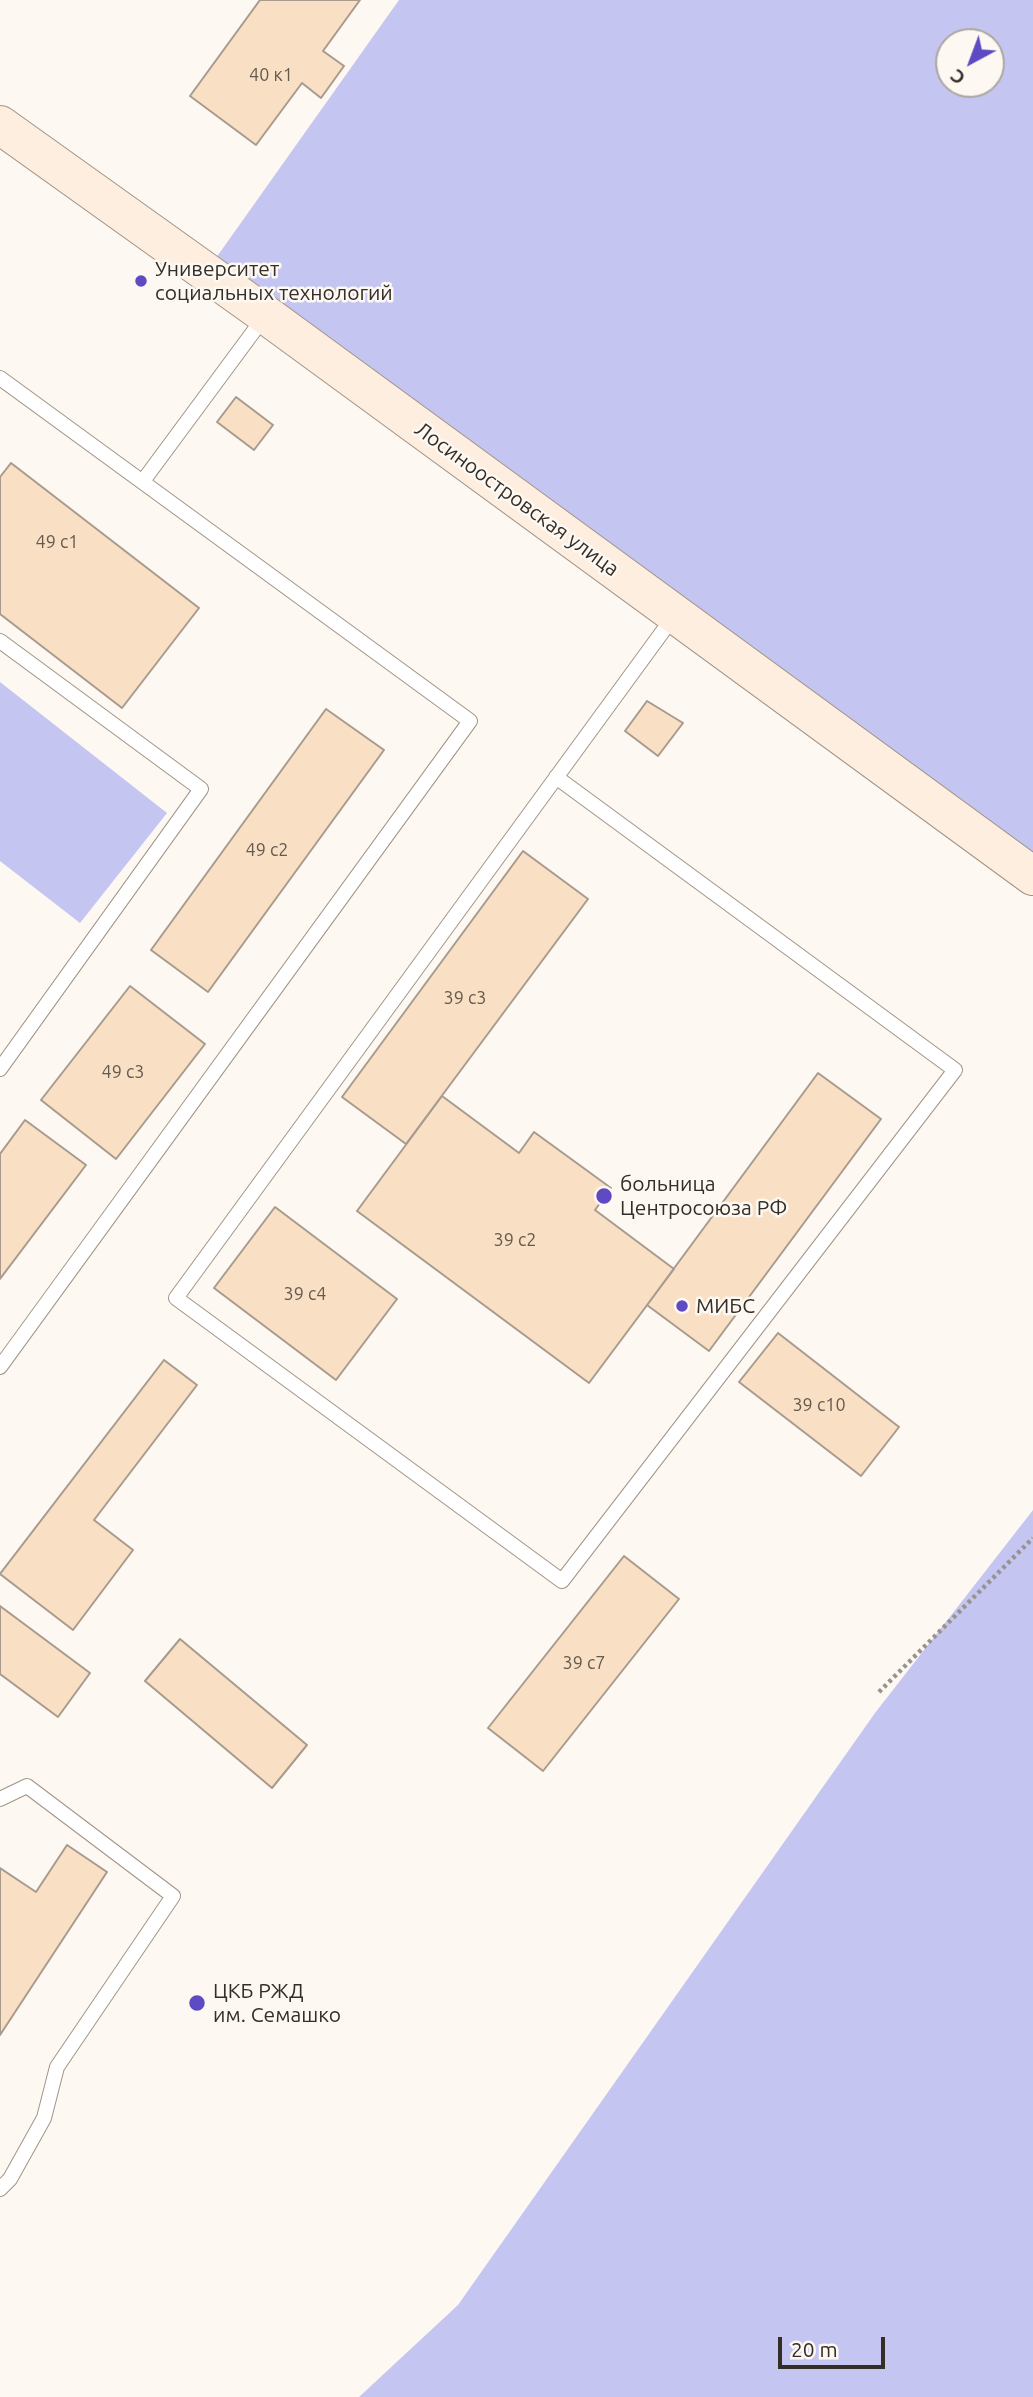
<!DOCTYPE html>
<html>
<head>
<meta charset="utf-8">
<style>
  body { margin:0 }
  #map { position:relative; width:1033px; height:2397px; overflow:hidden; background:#fdf8f2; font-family:Ubuntu,sans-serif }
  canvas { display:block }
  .north { position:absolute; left:935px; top:28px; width:70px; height:70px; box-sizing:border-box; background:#fdf8f2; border:2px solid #aca7a1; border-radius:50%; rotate:221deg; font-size:19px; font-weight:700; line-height:28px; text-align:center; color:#332e28 }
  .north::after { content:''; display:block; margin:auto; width:24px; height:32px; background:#5e4bc3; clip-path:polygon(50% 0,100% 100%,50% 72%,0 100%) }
  .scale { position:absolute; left:778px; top:2337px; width:107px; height:32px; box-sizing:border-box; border:4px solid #332e28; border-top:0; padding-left:9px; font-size:21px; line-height:24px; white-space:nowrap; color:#332e28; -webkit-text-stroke:5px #fdf8f2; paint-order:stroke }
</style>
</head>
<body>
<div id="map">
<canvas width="1033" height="2397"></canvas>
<div class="north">С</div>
<div class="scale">20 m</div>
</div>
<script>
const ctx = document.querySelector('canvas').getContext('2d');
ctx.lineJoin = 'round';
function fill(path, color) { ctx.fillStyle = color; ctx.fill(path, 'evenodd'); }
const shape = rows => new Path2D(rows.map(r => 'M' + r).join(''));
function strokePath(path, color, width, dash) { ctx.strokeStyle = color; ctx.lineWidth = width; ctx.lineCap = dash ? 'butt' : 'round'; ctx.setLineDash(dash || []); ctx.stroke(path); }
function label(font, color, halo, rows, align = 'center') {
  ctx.font = font + ' Ubuntu,sans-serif'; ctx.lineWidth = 5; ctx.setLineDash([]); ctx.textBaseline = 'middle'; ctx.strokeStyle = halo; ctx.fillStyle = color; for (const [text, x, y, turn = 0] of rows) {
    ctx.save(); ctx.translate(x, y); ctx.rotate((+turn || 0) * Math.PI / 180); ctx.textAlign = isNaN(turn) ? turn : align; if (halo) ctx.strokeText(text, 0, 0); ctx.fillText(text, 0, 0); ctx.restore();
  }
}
fill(shape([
  [399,0,1033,0,1033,860,211,265],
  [949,42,991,42,991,84,949,84],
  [0,682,167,813,80,923,0,861],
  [1033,1510,1033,2397,359,2397,458,2305,875,1713]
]), '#c5c5f2');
const building = shape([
  [260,0,360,0,323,51,344,66,321,98,302,83,256,145,190,96,260,0],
  [236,397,273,425,254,450,217,422,236,397],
  [11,463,199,608,122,708,0,614,0,477,11,463],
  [647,701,683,723,658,756,625,731,647,701],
  [326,709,384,750,208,992,151,950,326,709],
  [523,851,588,899,406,1144,342,1097,523,851],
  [130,986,205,1044,116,1159,41,1100,130,986],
  [818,1073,881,1119,709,1351,647,1305,818,1073],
  [442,1096,519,1153,534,1132,611,1188,595,1210,674,1269,589,1383,357,1211,442,1096],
  [25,1120,86,1165,0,1279,0,1154,25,1120],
  [275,1207,397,1299,336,1380,214,1288,275,1207],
  [778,1333,899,1427,861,1476,739,1382,778,1333],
  [164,1360,197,1385,94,1520,133,1550,73,1630,0,1574,164,1360],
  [624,1556,679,1599,543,1771,488,1728,624,1556],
  [0,1606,90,1673,58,1717,0,1674,0,1606],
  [180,1639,307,1745,272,1788,145,1681,180,1639],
  [67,1845,107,1872,0,2035,0,1868,36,1892,67,1845]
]);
fill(building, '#f9e0c5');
strokePath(building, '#a89b8e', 2);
const lane = shape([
  [0,378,470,721,0,1367],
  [143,481,265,316],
  [0,641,201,789,0,1069],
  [556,777,955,1070,562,1581,176,1298,674,616],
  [0,1799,27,1786,173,1896,57,2067,44,2118,10,2179,0,2189]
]);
const secondary = shape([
  [0,125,266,315,1033,876]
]);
strokePath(lane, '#a19487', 16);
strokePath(secondary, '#a19487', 40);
strokePath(shape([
  [879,1692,1033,1538]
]), '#98938d', 4.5, [3.5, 3.5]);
strokePath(lane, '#fff', 14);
strokePath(secondary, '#fdeedf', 38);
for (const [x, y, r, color] of [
  [141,281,7,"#5e4bc3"],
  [604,1196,9,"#5e4bc3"],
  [682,1306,7,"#5e4bc3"],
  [197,2003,9,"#5e4bc3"]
]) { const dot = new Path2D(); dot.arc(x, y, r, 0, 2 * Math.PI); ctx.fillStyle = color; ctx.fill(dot); strokePath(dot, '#fdf8f2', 2.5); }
label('18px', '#645a4f', null, [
  ["40 к1",271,75],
  ["49 с1",57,542],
  ["49 с2",267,850],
  ["39 с3",465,998],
  ["49 с3",123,1072],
  ["39 с2",515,1240],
  ["39 с4",305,1294],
  ["39 с10",819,1405],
  ["39 с7",584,1663]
]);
label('21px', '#332e28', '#fdf8f2', [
  ["Университет",155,269],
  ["социальных технологий",155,293],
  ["больница",620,1184],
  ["Центросоюза РФ",620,1208],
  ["МИБС",696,1306],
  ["ЦКБ РЖД",213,1991],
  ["им. Семашко",213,2015]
], 'left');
label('21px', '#332e28', '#fdf8f2', [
  ["Лосиноостровская улица",517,499,36]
]);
</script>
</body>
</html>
